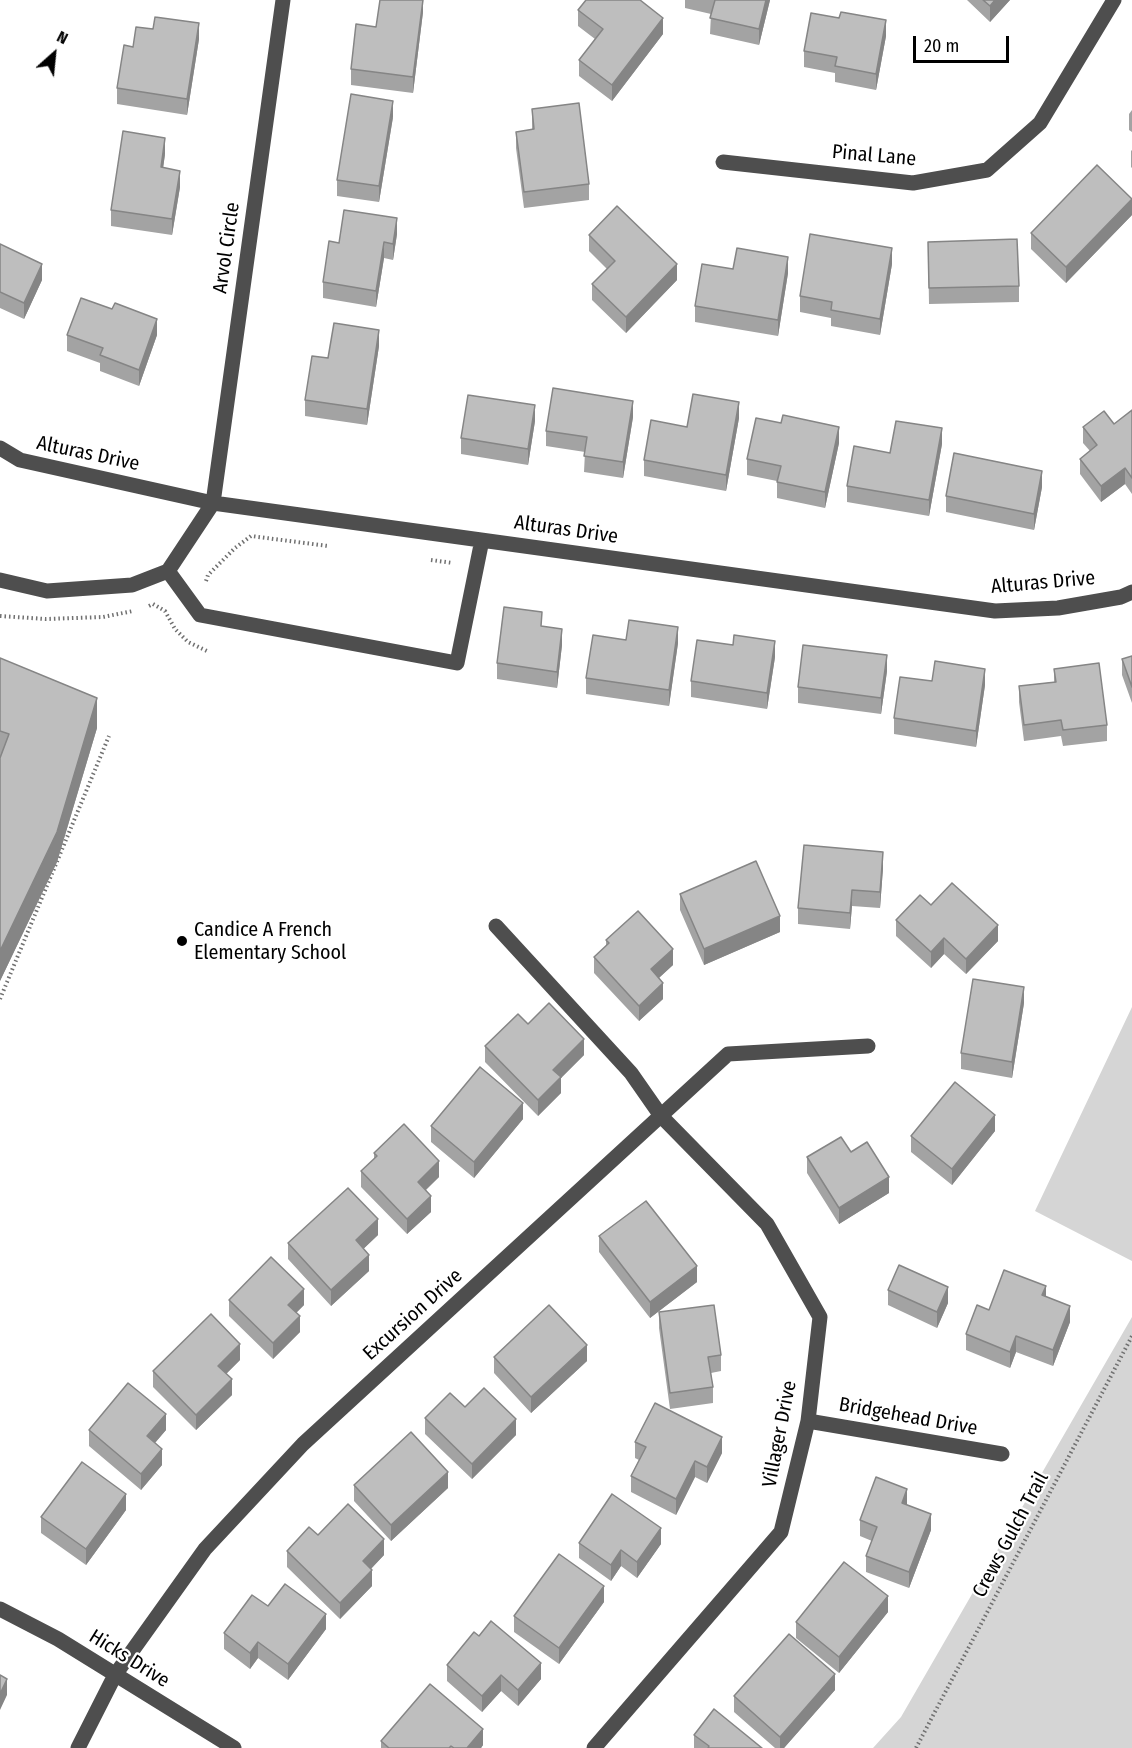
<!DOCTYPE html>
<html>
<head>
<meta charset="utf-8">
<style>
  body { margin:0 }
  #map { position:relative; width:1132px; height:1748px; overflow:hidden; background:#fff; font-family:"Fira Sans Condensed",sans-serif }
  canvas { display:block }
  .north { position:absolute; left:24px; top:24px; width:60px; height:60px; -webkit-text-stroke:4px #fff; paint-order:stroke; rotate:27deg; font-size:16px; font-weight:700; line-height:24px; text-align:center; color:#000 }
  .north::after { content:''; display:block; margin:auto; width:21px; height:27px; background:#000; clip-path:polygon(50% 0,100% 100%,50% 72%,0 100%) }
  .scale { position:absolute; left:913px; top:36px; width:96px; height:27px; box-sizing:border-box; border:3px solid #000; border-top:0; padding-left:8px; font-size:18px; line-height:21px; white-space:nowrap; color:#000; -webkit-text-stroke:4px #fff; paint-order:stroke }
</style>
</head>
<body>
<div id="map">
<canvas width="1132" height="1748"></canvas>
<div class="north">N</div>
<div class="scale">20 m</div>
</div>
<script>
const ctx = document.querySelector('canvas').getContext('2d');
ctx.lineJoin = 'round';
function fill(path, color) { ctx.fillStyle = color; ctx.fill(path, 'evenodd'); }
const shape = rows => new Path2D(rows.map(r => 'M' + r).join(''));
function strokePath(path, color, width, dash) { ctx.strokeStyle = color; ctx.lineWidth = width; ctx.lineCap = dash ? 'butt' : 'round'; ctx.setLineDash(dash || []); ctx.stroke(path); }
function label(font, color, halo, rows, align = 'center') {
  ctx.font = font + ' "Fira Sans Condensed",sans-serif'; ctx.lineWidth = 4.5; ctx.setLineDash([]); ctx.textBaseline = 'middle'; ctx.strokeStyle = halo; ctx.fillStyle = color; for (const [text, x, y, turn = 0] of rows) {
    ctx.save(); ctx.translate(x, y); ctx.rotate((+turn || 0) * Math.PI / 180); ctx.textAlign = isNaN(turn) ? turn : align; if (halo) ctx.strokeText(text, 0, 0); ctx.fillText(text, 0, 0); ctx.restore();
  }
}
fill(shape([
  [1132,1007,1132,1261,1035,1211],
  [1132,1317,1132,1748,873,1748,901,1717]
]), '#d5d5d5');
strokePath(shape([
  [431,560,453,563],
  [206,581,208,575,235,548,251,536,328,546],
  [149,606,153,604,165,611,175,629,188,642,207,651],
  [0,616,46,619,103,617,133,611],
  [0,999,109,736],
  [916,1748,1132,1336]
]), '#707070', 4, [1.5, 3]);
strokePath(shape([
  [723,162,913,183,987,170,1040,123,1114,0],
  [0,448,20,460,213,503,995,611,1058,608,1121,597,1132,592],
  [168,571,200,615,457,663,482,540],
  [0,580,47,591,132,585,168,571,213,503,283,0],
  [496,926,631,1073,661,1116,767,1224,820,1317,808,1421,781,1532,594,1748],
  [808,1421,1002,1454],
  [0,1609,58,1639,234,1748],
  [78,1748,115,1675,205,1549,303,1444,728,1054,868,1046]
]), '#4e4e4e', 15);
fill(shape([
  [685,0,770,0,759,45,710,34,711,14,685,8],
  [967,0,1010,0,990,22],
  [578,10,663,34,612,101,579,76,579,60,595,39,578,26],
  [423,12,413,93,351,85,351,69,376,27],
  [886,36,876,90,835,82,835,73,804,67,804,51],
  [199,39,187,115,117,104,117,88,133,47],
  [532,109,589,184,589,200,524,208,516,148,516,132,532,130],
  [1132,110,1132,132,1129,130,1129,114],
  [393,117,379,202,337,196,337,180],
  [1132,150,1132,168,1131,167,1131,151],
  [165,154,163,168,180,187,172,235,111,226,111,210],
  [1132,215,1066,283,1031,249,1031,233],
  [397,234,393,260,384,258,376,307,323,298,323,282,339,243],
  [589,235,677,280,626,333,592,300,592,284,607,269,589,251],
  [928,242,1019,286,1019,302,929,304],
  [0,244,42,280,24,319,0,308],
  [892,264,880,335,831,326,831,318,800,312,800,296],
  [733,269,788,273,778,336,695,322,695,306],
  [67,335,157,335,139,386,100,371,100,363,67,351],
  [379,346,367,425,305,416,305,400,328,358],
  [1132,410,1132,494,1125,484,1101,502,1080,474,1080,459,1090,451,1083,443,1083,427,1114,424],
  [633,417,623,478,584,472,585,452,546,446,546,431],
  [739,418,726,491,644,476,644,460,687,427],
  [535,421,528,465,461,454,461,438],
  [839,443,825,508,777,498,777,481,747,475,747,459],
  [942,444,929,516,847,502,847,486],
  [1042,487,1034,530,946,512,946,496],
  [542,626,562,645,557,688,497,679,497,663],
  [626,640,678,643,669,706,586,694,586,678],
  [1132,656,1132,703,1122,675,1122,659],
  [775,657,767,709,691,697,691,681],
  [0,658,97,728,57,862,0,981],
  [1054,669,1107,725,1107,741,1063,746,1061,736,1024,741,1019,702,1019,686,1054,682],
  [887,671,881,714,798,703,798,687],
  [985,685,976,747,894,734,894,718],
  [883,868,880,908,852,906,850,929,798,924,798,908],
  [680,894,780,932,704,965,680,910],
  [931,905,998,941,966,974,944,954,931,968,896,936,896,920],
  [606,940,673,965,659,978,663,999,639,1021,594,973,594,957,606,946],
  [1024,1003,1012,1078,961,1069,961,1053],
  [528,1024,584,1055,561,1078,561,1093,538,1116,485,1062,485,1046],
  [523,1119,474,1178,431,1142,431,1126],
  [995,1131,952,1185,911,1152,911,1136],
  [851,1152,889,1193,839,1224,807,1173,807,1157],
  [374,1153,439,1177,426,1190,431,1212,407,1234,361,1187,361,1171,374,1159],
  [378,1235,363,1249,369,1271,331,1306,288,1259,288,1243],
  [599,1236,697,1282,650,1318,599,1252],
  [888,1290,948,1303,937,1328,888,1305],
  [1046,1296,1070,1322,1053,1366,1016,1352,1010,1368,966,1350,966,1334,989,1310],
  [229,1300,304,1305,296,1313,300,1332,273,1359,229,1316],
  [659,1312,721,1355,721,1371,711,1373,713,1387,713,1403,670,1409,659,1328],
  [494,1357,587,1361,531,1413,494,1373],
  [240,1360,226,1374,232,1395,196,1430,153,1387,153,1371],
  [425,1418,516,1435,472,1479,425,1434],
  [89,1430,166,1430,155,1443,162,1465,141,1490,89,1446],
  [635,1442,722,1453,707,1483,695,1477,676,1515,631,1492,631,1476,639,1460,635,1458],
  [354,1485,448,1488,391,1541,354,1501],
  [907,1505,931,1530,909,1588,866,1572,866,1556,872,1541,860,1536,860,1520],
  [126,1510,86,1565,41,1533,41,1517],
  [318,1535,384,1555,371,1569,372,1586,340,1619,287,1567,287,1551],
  [579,1543,661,1544,637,1578,621,1566,611,1581,579,1558],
  [604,1602,559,1664,514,1632,514,1616],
  [268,1606,326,1629,288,1680,258,1658,250,1669,224,1649,224,1633],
  [888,1612,839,1673,796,1638,796,1622],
  [447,1665,541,1679,518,1706,501,1691,482,1712,447,1681],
  [835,1690,784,1748,775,1748,734,1712,734,1696],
  [694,1735,762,1748,694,1748],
  [381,1741,483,1745,481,1748,381,1748]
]), '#a3a3a3');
fill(shape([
  [423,0,423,12,413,93,413,77],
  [766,0,770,0,759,45,759,29],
  [995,0,1010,0,990,22,990,6],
  [663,18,663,34,612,101,612,85],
  [886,20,886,36,876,90,876,74],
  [199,23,199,39,187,115,187,99],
  [393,101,393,117,379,202,379,186],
  [165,138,165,154,161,183,161,167],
  [180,171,180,187,172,235,172,219],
  [1132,199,1132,215,1066,283,1066,267],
  [397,218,397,234,393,260,393,244],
  [384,242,384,258,376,307,376,291],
  [892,248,892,264,880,335,880,319],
  [788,257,788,273,778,336,778,320],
  [42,264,42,280,24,319,24,303],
  [677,264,677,280,626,333,626,317],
  [157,319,157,335,139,386,139,370],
  [379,330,379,346,367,425,367,409],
  [633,401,633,417,623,478,623,462],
  [739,402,739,418,726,491,726,475],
  [535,405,535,421,528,465,528,449],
  [839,427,839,443,825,508,825,492],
  [942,428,942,444,929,516,929,500],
  [1125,468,1125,484,1101,502,1101,486],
  [1042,471,1042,487,1034,530,1034,514],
  [678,627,678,643,669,706,669,690],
  [562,629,562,645,557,688,557,672],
  [775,641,775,657,767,709,767,693],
  [887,655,887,671,881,714,881,698],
  [985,669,985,685,976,747,976,731],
  [97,698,97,728,57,862,0,981,0,951],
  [883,852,883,868,880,908,880,892],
  [852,890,852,906,850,929,850,913],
  [780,916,780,932,704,965,704,949],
  [998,925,998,941,966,974,966,959],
  [944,938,944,954,931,968,931,952],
  [673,949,673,965,651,985,651,969],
  [663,983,663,999,639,1021,639,1006],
  [1024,987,1024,1003,1012,1078,1012,1062],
  [584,1039,584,1055,561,1078,561,1093,538,1116,538,1100,553,1070],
  [523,1103,523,1119,474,1178,474,1162],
  [995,1115,995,1131,952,1185,952,1169],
  [439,1161,439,1177,418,1197,418,1182],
  [889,1177,889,1193,839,1224,839,1208],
  [431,1196,431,1212,407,1234,407,1219],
  [378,1219,378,1235,356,1256,356,1240],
  [369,1255,369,1271,331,1306,331,1290],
  [697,1266,697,1282,650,1318,650,1302],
  [1046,1286,1046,1302,1042,1295],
  [948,1287,948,1303,937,1328,937,1312],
  [304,1289,304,1305,288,1321,288,1305],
  [1070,1306,1070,1322,1053,1366,1053,1350],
  [300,1316,300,1332,273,1359,273,1343],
  [1016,1336,1016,1352,1010,1368,1010,1352],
  [240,1344,240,1360,218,1382,218,1366],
  [587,1345,587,1361,531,1413,531,1397],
  [232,1379,232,1395,196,1430,196,1415],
  [166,1414,166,1430,147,1452,147,1436],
  [516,1419,516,1435,472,1479,472,1464],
  [722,1437,722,1453,707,1483,707,1467],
  [162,1449,162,1465,141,1490,141,1474],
  [695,1461,695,1477,676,1515,676,1499],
  [448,1472,448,1488,391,1541,391,1525],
  [907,1489,907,1505,902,1503],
  [126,1494,126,1510,86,1565,86,1549],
  [931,1514,931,1530,909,1588,909,1572],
  [661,1528,661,1544,637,1578,637,1562],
  [384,1539,384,1555,363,1577,363,1561],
  [621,1550,621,1566,611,1581,611,1565],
  [372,1570,372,1586,340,1619,340,1603],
  [604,1586,604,1602,559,1664,559,1648],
  [888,1596,888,1612,839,1673,839,1657],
  [326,1614,326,1629,288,1680,288,1664],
  [258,1642,258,1658,250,1669,250,1653],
  [541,1663,541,1679,518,1706,518,1690],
  [835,1674,835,1690,784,1748,780,1748,780,1737],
  [501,1675,501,1691,482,1712,482,1696],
  [7,1679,7,1695,0,1710,0,1694],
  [483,1729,483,1745,481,1748,467,1748]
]), '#858585');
const building = shape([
  [380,0,423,0,413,77,351,69,356,24,376,27,380,0],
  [586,0,640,0,663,18,612,85,579,60,603,29,578,10,586,0],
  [715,0,766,0,759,29,710,18,715,0],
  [983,0,995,0,990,6,983,0],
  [841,12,886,20,876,74,835,66,837,57,804,51,811,13,839,18,841,12],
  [155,17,199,23,187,99,117,88,124,45,133,47,136,27,153,29,155,17],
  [351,94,393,101,379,186,337,180,351,94],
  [579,103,589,184,524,192,516,132,534,129,532,109,579,103],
  [123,131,165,138,161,167,180,171,172,219,111,210,123,131],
  [1097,165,1132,199,1066,267,1031,233,1097,165],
  [617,206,677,264,626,317,592,284,615,261,589,235,617,206],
  [344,210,397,218,393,244,384,242,376,291,323,282,329,241,339,243,344,210],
  [810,234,892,248,880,319,831,310,832,302,800,296,810,234],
  [1017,239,1019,286,929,288,928,242,1017,239],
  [0,244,42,264,24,303,0,292,0,244],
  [737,248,788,257,778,320,695,306,702,264,733,269,737,248],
  [81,298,112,309,115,303,157,319,139,370,100,355,103,348,67,335,81,298],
  [334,323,379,330,367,409,305,400,312,356,328,358,334,323],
  [553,388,633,401,623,462,584,456,587,437,546,431,553,388],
  [693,394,739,402,726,475,644,460,651,420,687,427,693,394],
  [468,395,535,405,528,449,461,438,468,395],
  [1132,410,1132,478,1125,468,1101,486,1080,459,1097,445,1083,427,1104,411,1114,424,1132,410],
  [783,415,839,427,825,492,777,482,781,466,747,459,756,418,781,423,783,415],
  [896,421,942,428,929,500,847,486,854,446,890,453,896,421],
  [954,453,1042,471,1034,514,946,496,954,453],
  [504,607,542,612,541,626,562,629,557,672,497,663,504,607],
  [629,620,678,627,669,690,586,678,593,635,626,640,629,620],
  [734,635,775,641,767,693,691,681,697,640,733,645,734,635],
  [803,645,887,655,881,698,798,687,803,645],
  [1132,656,1132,687,1122,659,1132,656],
  [0,658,97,698,57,832,0,951,0,758,9,734,0,731,0,658],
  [935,661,985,669,976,731,894,718,900,677,932,681,935,661],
  [1099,663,1107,725,1063,730,1061,720,1024,725,1019,686,1056,682,1054,669,1099,663],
  [804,845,883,852,880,892,852,890,850,913,798,908,804,845],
  [756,861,780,916,704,949,680,894,756,861],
  [952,883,998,925,966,959,944,938,931,952,896,920,920,895,931,905,952,883],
  [638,911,673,949,651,969,663,983,639,1006,594,957,609,943,606,940,638,911],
  [973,979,1024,987,1012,1062,961,1053,973,979],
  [549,1003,584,1039,553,1070,561,1077,538,1100,485,1046,518,1014,528,1024,549,1003],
  [480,1067,523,1103,474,1162,431,1126,480,1067],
  [955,1082,995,1115,952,1169,911,1136,955,1082],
  [404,1124,439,1161,418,1182,431,1196,407,1219,361,1171,377,1156,374,1153,404,1124],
  [841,1137,851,1152,867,1142,889,1177,839,1208,807,1157,841,1137],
  [348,1188,378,1219,356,1240,369,1255,331,1290,288,1243,348,1188],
  [646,1201,697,1266,650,1302,599,1236,646,1201],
  [271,1257,304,1289,288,1305,300,1316,273,1343,229,1300,271,1257],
  [899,1265,948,1287,937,1312,888,1290,899,1265],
  [1004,1270,1046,1286,1042,1295,1070,1306,1053,1350,1016,1336,1010,1352,966,1334,977,1305,989,1310,1004,1270],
  [549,1305,587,1345,531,1397,494,1357,549,1305],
  [714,1305,721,1355,708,1357,713,1387,670,1393,659,1312,714,1305],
  [211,1314,240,1344,218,1366,232,1379,196,1415,153,1371,211,1314],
  [128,1383,166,1414,147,1436,162,1449,141,1474,89,1430,128,1383],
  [484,1388,516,1419,472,1464,425,1418,450,1393,465,1407,484,1388],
  [655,1403,722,1437,707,1467,695,1461,676,1499,631,1476,646,1447,635,1442,655,1403],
  [411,1432,448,1472,391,1525,354,1485,411,1432],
  [82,1462,126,1494,86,1549,41,1517,82,1462],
  [876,1477,907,1489,902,1503,931,1514,909,1572,866,1556,877,1527,860,1520,876,1477],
  [612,1494,661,1528,637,1562,621,1550,611,1565,579,1543,612,1494],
  [348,1504,384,1539,363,1561,372,1570,340,1603,287,1551,309,1527,318,1535,348,1504],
  [559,1554,604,1586,559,1648,514,1616,559,1554],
  [844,1562,888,1596,839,1657,796,1622,844,1562],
  [285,1584,326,1614,288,1664,258,1642,250,1653,224,1633,252,1595,268,1606,285,1584],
  [491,1621,541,1663,518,1690,501,1675,482,1696,447,1665,474,1632,479,1636,491,1621],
  [789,1634,835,1674,780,1737,734,1696,789,1634],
  [0,1675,7,1679,0,1694,0,1675],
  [430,1684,483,1729,467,1748,454,1748,451,1746,449,1748,389,1748,381,1741,430,1684],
  [714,1709,762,1748,708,1748,709,1746,694,1735,714,1709]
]);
fill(building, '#bebebe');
strokePath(building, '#858585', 1.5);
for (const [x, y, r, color] of [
  [182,941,6,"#000"]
]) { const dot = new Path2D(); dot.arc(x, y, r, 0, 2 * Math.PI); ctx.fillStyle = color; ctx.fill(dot); strokePath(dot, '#fff', 2); }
label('20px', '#000', '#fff', [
  ["Pinal Lane",874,156,5],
  ["Arvol Circle",227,248,-82],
  ["Alturas Drive",88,454,12],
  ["Alturas Drive",566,530,8],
  ["Alturas Drive",1043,583,-5],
  ["Excursion Drive",413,1315,-42],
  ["Bridgehead Drive",908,1417,10],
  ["Villager Drive",780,1434,-79],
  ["Crews Gulch Trail",1011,1535,-62],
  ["Hicks Drive",129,1659,32]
]);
label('20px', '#000', '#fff', [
  ["Candice A French",194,930],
  ["Elementary School",194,953]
], 'left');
</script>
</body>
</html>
